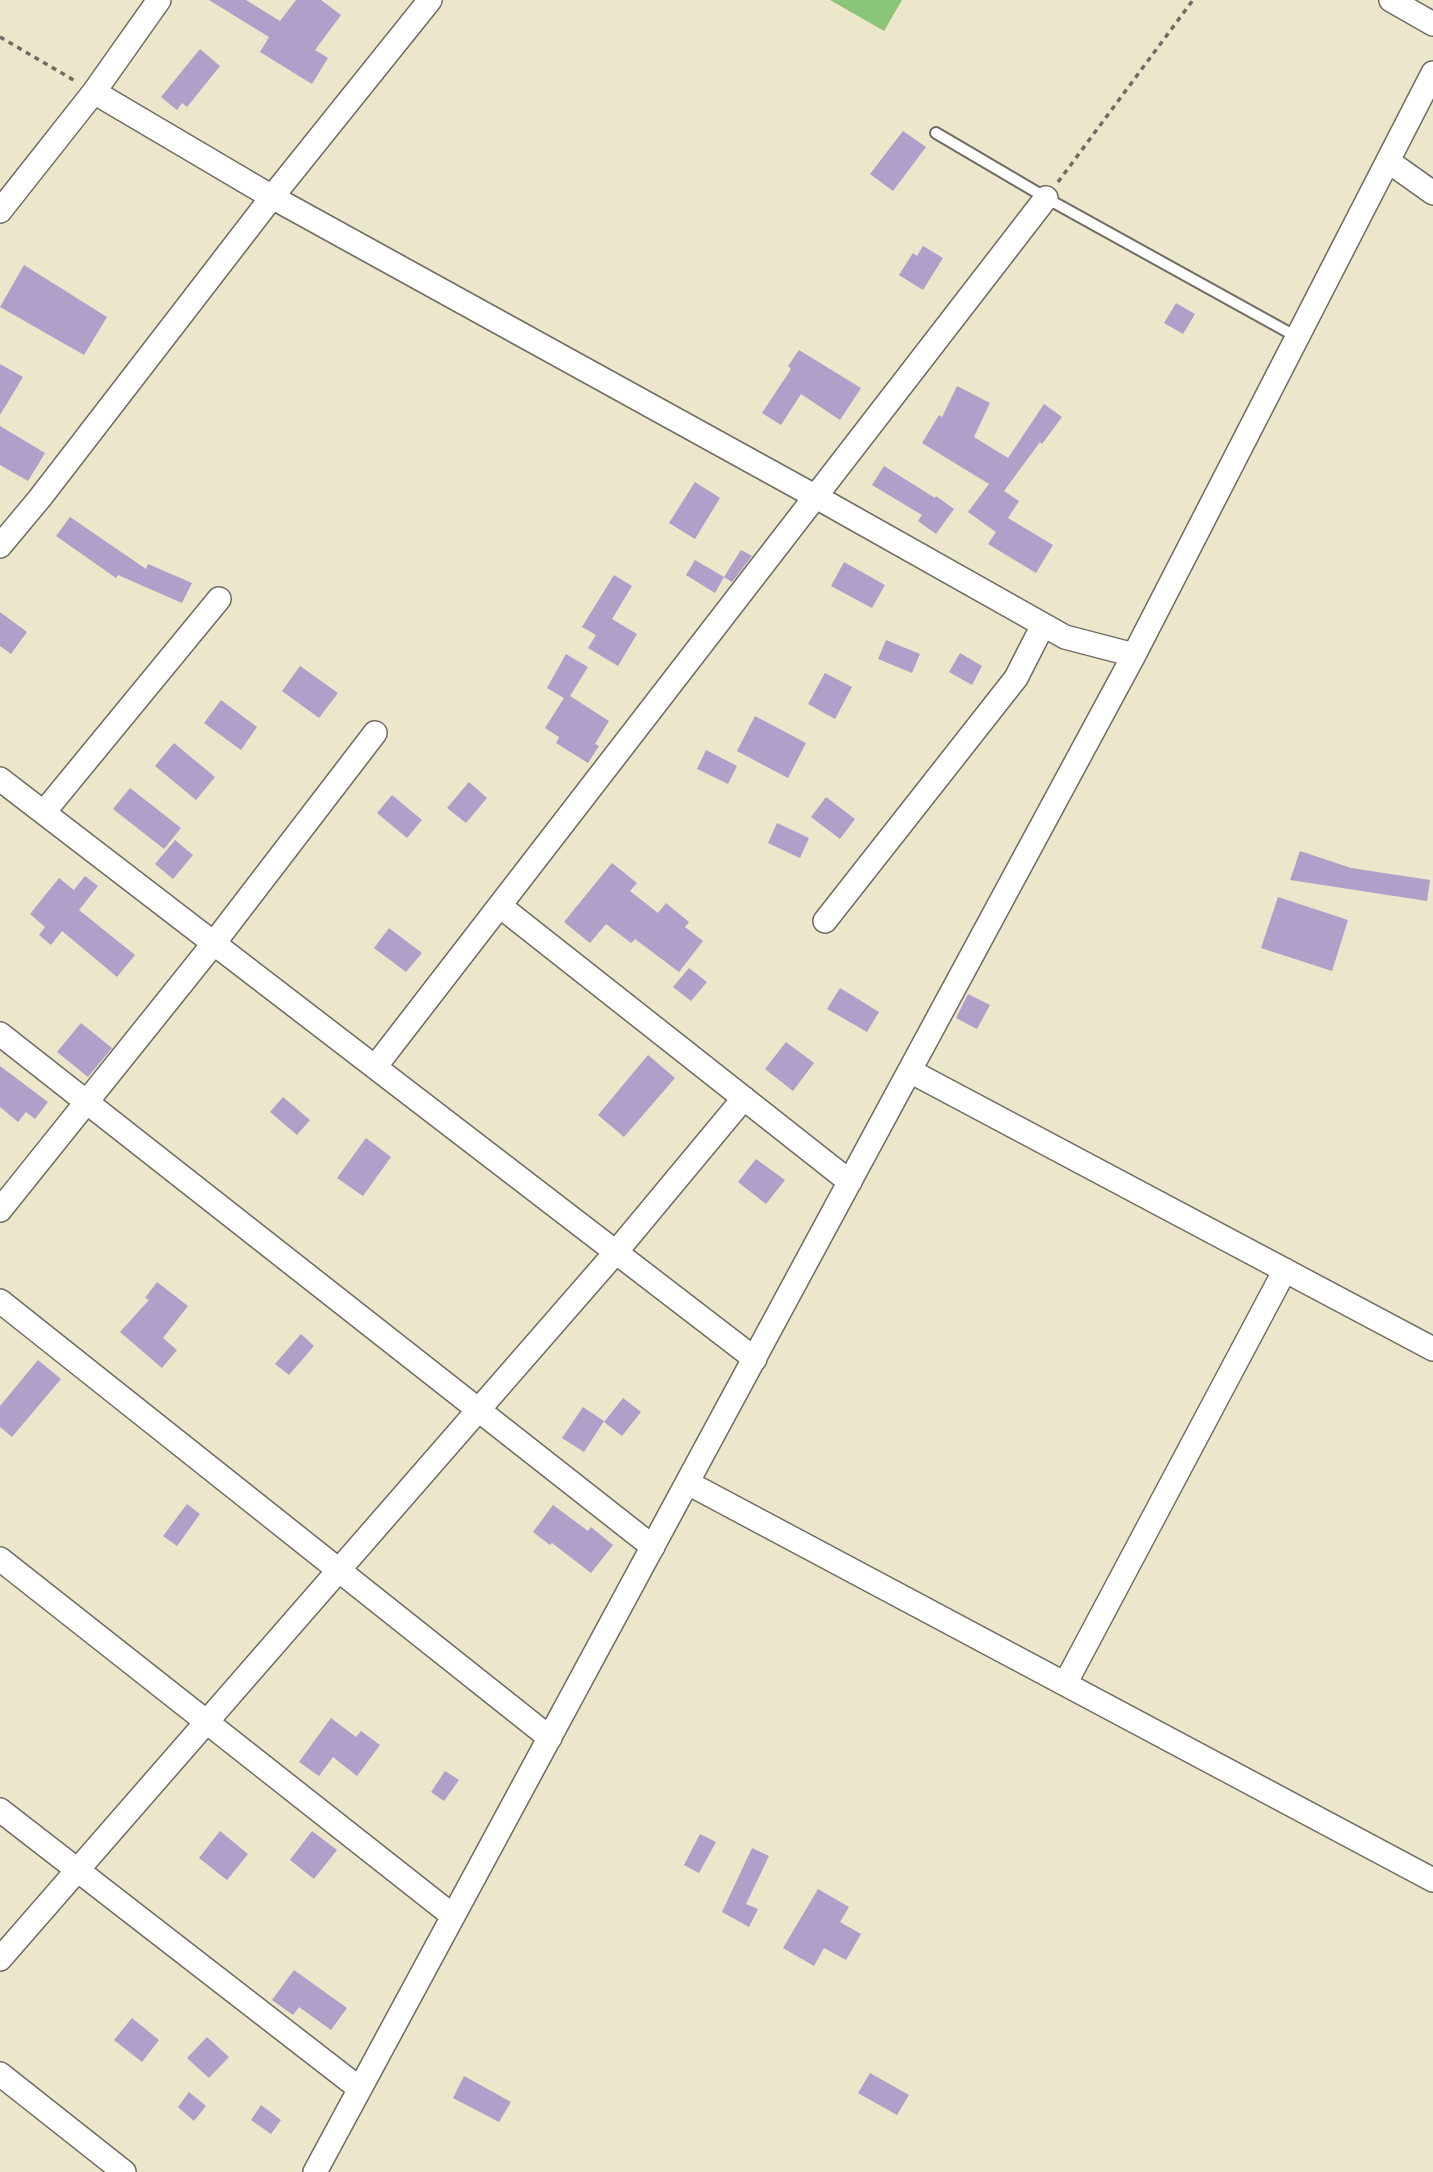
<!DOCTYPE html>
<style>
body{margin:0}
canvas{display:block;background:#ece6cb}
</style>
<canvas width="1433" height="2172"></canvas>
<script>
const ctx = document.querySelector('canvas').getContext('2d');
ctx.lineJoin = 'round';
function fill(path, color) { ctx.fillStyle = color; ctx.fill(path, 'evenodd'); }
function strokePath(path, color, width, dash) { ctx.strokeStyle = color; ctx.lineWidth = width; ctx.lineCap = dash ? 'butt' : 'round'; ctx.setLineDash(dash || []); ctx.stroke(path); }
fill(new Path2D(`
 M 830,0 L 902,0 L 884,31 Z`), '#8ac479');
fill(new Path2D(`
 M 209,0 L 246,0 L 280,21 L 296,0 L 321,0 L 341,15 L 315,50 L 328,58 L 312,84 L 260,52 L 269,37 Z
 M 200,49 L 220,66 L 187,107 L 182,103 L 177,110 L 161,97 Z
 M 903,131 L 926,147 L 893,191 L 870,174 Z
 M 923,246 L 943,258 L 923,290 L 899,275 L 913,253 L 917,256 Z
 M 24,265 L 107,317 L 84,355 L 0,307 Z
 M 1176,303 L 1195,314 L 1183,334 L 1164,323 Z
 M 799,350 L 861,388 L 840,420 L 801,394 L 781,425 L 762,413 L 791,369 L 788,366 Z
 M 0,364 L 23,377 L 0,415 Z
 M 957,386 L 990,403 L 974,437 L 1008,458 L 1044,404 L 1062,417 L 1042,444 L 1040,442 L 1004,491 L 1019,501 L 1008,518 L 1053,545 L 1036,573 L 988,544 L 996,532 L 968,512 L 989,484 L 922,443 L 939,415 L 942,417 Z
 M 0,426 L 45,453 L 28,481 L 0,465 Z
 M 884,466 L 935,498 L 936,496 L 954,509 L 936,534 L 918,521 L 922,515 L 872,485 Z
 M 695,482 L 720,498 L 695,539 L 669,523 Z
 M 70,517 L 146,569 L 148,564 L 192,583 L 182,603 L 118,575 L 116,578 L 56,536 Z
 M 741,550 L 752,556 L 732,582 L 724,577 Z
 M 695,560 L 724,577 L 715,593 L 686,575 Z
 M 844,562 L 885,585 L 872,608 L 831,586 Z
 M 614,575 L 632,586 L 612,619 L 637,634 L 618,666 L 588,648 L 596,635 L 582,627 Z
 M 0,612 L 27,632 L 11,654 L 0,646 Z
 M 886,640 L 920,654 L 912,673 L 878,659 Z
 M 960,653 L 982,666 L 972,685 L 949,672 Z
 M 566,654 L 588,667 L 570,696 L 609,721 L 595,744 L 599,746 L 588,763 L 556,743 L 559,737 L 545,728 L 564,698 L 547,688 Z
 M 300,666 L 338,693 L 319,718 L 282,691 Z
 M 825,673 L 852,687 L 835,719 L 808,704 Z
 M 221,700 L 257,727 L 241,750 L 204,723 Z
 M 755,716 L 806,743 L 788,778 L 737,751 Z
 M 174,743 L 215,777 L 196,800 L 155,766 Z
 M 706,750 L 737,766 L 728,784 L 697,769 Z
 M 469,782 L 487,798 L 466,823 L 447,808 Z
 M 130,788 L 181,828 L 164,849 L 113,809 Z
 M 392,795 L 422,820 L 407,838 L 377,813 Z
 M 826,797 L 855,819 L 840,839 L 811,817 Z
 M 777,823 L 809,838 L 800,858 L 768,843 Z
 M 175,840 L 193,855 L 173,879 L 155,864 Z
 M 1300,851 L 1351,868 L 1430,880 L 1427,901 L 1290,880 Z
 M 612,863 L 637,883 L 630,891 L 658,913 L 666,903 L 689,922 L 685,927 L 703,941 L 679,972 L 635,939 L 631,943 L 606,924 L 590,943 L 564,922 Z
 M 85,876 L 98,886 L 79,910 L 135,955 L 117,977 L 62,931 L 51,945 L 39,935 L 45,927 L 30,914 L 59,878 L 74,890 Z
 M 1278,897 L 1348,920 L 1332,971 L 1261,948 Z
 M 389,928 L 422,953 L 406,972 L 374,948 Z
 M 689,968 L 707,982 L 691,1001 L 673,987 Z
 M 840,988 L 879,1012 L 867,1032 L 827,1009 Z
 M 968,994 L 990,1005 L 977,1029 L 956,1018 Z
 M 81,1023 L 112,1048 L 88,1077 L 57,1052 Z
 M 786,1042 L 814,1063 L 793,1091 L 765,1069 Z
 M 648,1055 L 675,1078 L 624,1137 L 598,1115 Z
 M 0,1066 L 48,1102 L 35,1119 L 26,1112 L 18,1122 L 0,1107 Z
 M 283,1097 L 310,1120 L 297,1135 L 270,1112 Z
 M 366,1138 L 391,1157 L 363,1196 L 337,1178 Z
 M 756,1159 L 785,1180 L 766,1204 L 738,1182 Z
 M 157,1282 L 188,1306 L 163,1338 L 177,1350 L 162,1368 L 120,1332 L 149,1300 L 145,1298 Z
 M 301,1334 L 314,1346 L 289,1375 L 275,1364 Z
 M 38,1360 L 61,1379 L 12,1437 L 0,1427 L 0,1406 Z
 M 623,1398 L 641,1412 L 622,1436 L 604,1422 Z
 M 583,1407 L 604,1421 L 584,1452 L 562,1438 Z
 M 187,1504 L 200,1514 L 177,1546 L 163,1536 Z
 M 553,1505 L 588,1531 L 591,1527 L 613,1545 L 591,1573 L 552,1543 L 550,1545 L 533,1532 Z
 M 331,1718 L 356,1737 L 361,1731 L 380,1745 L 357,1776 L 333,1757 L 319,1776 L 299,1762 Z
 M 445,1771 L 459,1780 L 444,1801 L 431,1792 Z
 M 220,1831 L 248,1854 L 227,1880 L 199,1858 Z
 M 312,1831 L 337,1850 L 314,1879 L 290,1860 Z
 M 700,1834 L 716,1842 L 699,1873 L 684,1865 Z
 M 752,1848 L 769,1856 L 746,1904 L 758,1909 L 749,1927 L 722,1912 Z
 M 818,1889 L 849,1907 L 840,1922 L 861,1934 L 846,1960 L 824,1948 L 814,1966 L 783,1948 Z
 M 294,1970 L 347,2008 L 331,2030 L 299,2007 L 293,2015 L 272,2000 Z
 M 132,2018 L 159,2040 L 142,2062 L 114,2040 Z
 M 207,2037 L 229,2057 L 209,2078 L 187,2058 Z
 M 870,2073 L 909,2095 L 897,2115 L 858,2093 Z
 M 464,2076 L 511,2102 L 499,2122 L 453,2098 Z
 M 189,2092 L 206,2106 L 194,2121 L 178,2107 Z
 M 261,2105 L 281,2120 L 271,2134 L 251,2120 Z`), '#af9fc9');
const lane = new Path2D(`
 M 936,133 L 1055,203 L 1297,337`);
const street = new Path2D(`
 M 1391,0 L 1433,24
 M 94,92 L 272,197 L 827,503 L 1065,637 L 1134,655
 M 1388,161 L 1433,193
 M 0,211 L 94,92 L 159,0
 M 0,546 L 40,498 L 272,197 L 430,0
 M 0,779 L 755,1359
 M 44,812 L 219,599
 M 500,906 L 850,1182
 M 825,921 L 1016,678 L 1043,625
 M 0,1034 L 653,1547
 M 375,1067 L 1046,198
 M 910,1071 L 1433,1349
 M 0,1210 L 214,943 L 375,733
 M 0,1301 L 550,1738
 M 688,1483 L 1433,1880
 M 0,1559 L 453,1916
 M 1065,1684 L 1285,1270
 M 0,1810 L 360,2089
 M 0,1959 L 616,1252 L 744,1098
 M 0,2074 L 124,2172
 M 315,2172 L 1134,655 L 1433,73`);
strokePath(lane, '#6f6c63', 14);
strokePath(street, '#6f6c63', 26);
strokePath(new Path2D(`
 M 0,37 L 77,82
 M 1058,182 L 1193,0`), '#6f6c63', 3.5, [5, 5]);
strokePath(lane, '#fff', 10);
strokePath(street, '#fff', 23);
</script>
